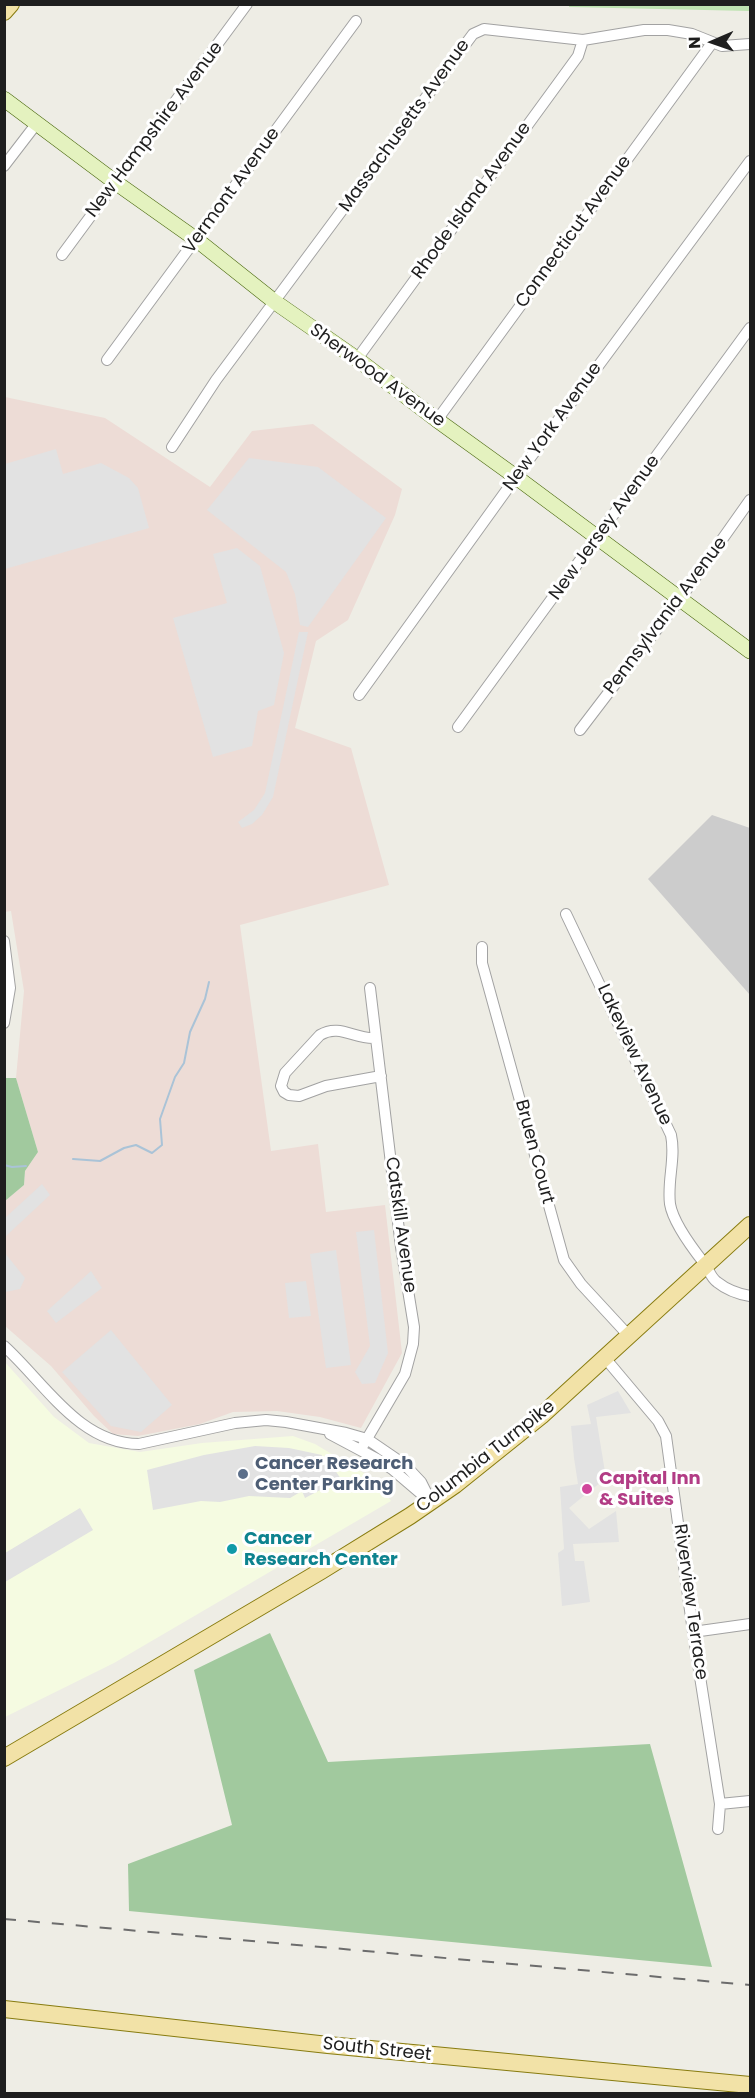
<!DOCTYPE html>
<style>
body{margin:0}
#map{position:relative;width:755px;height:2098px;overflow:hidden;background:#eeede5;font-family:Poppins,sans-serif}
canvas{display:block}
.frame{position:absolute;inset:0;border:6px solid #1e1e1e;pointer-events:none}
.north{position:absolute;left:683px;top:12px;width:60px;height:60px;-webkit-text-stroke:4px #fff;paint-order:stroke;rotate:268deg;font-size:16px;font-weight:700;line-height:24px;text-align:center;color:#1e1e1e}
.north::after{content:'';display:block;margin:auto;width:21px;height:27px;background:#1e1e1e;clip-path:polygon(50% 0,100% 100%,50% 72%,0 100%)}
</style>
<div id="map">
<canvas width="755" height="2098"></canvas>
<div class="frame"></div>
<div class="north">N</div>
</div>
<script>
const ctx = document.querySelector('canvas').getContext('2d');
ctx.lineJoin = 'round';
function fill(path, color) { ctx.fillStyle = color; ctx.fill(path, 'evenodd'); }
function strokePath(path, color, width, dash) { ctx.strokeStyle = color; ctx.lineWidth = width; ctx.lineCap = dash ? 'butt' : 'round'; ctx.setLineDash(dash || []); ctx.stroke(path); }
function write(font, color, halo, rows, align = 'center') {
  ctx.font = font + ' Poppins,sans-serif'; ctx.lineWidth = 6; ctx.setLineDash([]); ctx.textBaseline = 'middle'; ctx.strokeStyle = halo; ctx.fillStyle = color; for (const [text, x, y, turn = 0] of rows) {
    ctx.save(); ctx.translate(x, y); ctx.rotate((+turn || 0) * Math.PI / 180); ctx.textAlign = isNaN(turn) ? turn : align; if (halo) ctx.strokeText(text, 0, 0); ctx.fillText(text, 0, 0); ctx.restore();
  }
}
fill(new Path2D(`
 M 5,397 L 105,418 L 210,487 L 252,431 L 313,424 L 402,489 L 395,515 L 348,620 L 316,641 L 295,728 L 351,748 L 389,885 L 240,925 L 271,1151 L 318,1144 L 326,1212 L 385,1205 L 402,1353 L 361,1428 L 320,1417 L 277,1411 L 233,1412 L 200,1424 L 138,1436 L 113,1434 L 94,1416 L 51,1366 L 5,1326 L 5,1201 L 24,1185 L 25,1171 L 38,1152 L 16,1078 L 24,991 L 11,911 L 4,912 Z`), '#eddcd6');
fill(new Path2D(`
 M 4,1361 L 54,1417 L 89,1443 L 140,1452 L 202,1443 L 293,1436 L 315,1444 L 377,1481 L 391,1501 L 114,1663 L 5,1717 Z`), '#f5fbe1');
fill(new Path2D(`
 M 712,815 L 750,828 L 750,995 L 648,879 Z`), '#ccc');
fill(new Path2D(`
 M 750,4 L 750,11 L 569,7 L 569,5 Z`), '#bee3b1');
fill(new Path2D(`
 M 5,1078 L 16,1078 L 38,1152 L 25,1171 L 24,1185 L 5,1201 Z
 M 270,1633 L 328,1762 L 650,1744 L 712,1967 L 129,1911 L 128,1864 L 232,1825 L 194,1670 Z`), '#a1c99e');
fill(new Path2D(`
 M 56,449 L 63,474 L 101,463 L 129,478 L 138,488 L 149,528 L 5,569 L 5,464 Z
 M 249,458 L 318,467 L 386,518 L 308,627 L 300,625 L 295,594 L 286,572 L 207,510 Z
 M 237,548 L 260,566 L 284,653 L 274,705 L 258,711 L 252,746 L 213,757 L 173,618 L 227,603 L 213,554 Z
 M 299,632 L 308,632 L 273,797 L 262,815 L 252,824 L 242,828 L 238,822 L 254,810 L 265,793 Z
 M 42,1184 L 50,1195 L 5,1237 L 5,1218 Z
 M 374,1230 L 388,1353 L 375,1383 L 362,1384 L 355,1372 L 370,1346 L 356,1232 Z
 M 336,1250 L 351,1365 L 326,1368 L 310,1254 Z
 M 5,1253 L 25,1278 L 20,1289 L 5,1292 Z
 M 91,1271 L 102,1288 L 56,1323 L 47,1311 Z
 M 306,1281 L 311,1316 L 289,1318 L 285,1283 Z
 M 111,1330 L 172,1405 L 141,1432 L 111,1426 L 62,1372 Z
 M 618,1391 L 631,1413 L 596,1417 L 606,1478 L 569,1508 L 589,1529 L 616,1511 L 619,1542 L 573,1544 L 575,1561 L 584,1561 L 590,1602 L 562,1606 L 558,1553 L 564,1549 L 560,1487 L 578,1484 L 574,1458 L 571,1426 L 591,1424 L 587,1405 Z
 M 255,1446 L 289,1448 L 322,1455 L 320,1463 L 325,1465 L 330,1463 L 341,1479 L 305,1498 L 302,1491 L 290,1498 L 249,1496 L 220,1502 L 201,1501 L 153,1510 L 147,1470 L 204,1455 Z
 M 80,1508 L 93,1530 L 5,1582 L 5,1553 Z`), '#e2e2e2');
strokePath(new Path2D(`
 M 73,1159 L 100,1161 L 124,1148 L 136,1145 L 152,1153 L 162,1145 L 160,1119 L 175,1077 L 184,1063 L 190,1032 L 205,999 L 209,982
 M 4,1165 L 12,1167 L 26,1166`), '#aac3d7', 2);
const street = new Path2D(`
 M 4,166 L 37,123
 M 62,255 L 247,4
 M 357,359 L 578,56 L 583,40
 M 107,360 L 356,21
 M 437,420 L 712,43
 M 172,447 L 216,380 L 473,34 L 484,29 L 583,40 L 644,30 L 668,30 L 692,34 L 722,46 L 750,44
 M 359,695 L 516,477 L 750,161
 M 458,727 L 750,328
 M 580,730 L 680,599 L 750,500
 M 566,914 L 671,1135 C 676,1158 667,1180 670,1204 C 673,1222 693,1249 704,1263 C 709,1269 710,1277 717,1282 C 727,1290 738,1294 750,1296
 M 4,941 L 10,988 L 4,1023
 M 482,947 L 482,963 L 564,1260 L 581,1284 L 629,1336
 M 376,1038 C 355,1040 340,1023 320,1035 L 285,1073 L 281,1086 L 284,1092 L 289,1095 L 299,1096 L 326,1086 L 381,1076
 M 4,1346 C 44,1382 79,1444 139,1444 L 235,1423 L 266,1420 L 286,1422 L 346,1433 L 367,1439 L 405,1465 L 421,1482 L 431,1502
 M 605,1358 L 658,1421 L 666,1436 L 693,1632 L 720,1804 L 718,1829
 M 330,1434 L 377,1459 L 392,1469 L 426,1498
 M 361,1449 L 405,1374 L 413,1344 L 414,1327 L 401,1247 L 370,988
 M 693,1632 L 750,1624
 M 720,1804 L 750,1801`);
const secondary = new Path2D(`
 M 4,99 L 115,182 L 197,240 L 275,302 L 357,359 L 437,420 L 516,477 L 750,651`);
const primary = new Path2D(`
 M 4,12 L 11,4
 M 4,1758 L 321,1571 L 410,1516 L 455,1485 L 541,1416 L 750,1225
 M 4,2009 L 328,2045 L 750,2085`);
strokePath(street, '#a2a2a2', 12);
strokePath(secondary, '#4c6a11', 16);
strokePath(primary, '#887c10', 18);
strokePath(street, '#fff', 10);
strokePath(secondary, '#e4f2bf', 15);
strokePath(primary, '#f2e2a7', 16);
strokePath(new Path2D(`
 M 4,1919 L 750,1985`), '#6c6c6c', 2, [12, 12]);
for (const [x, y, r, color] of [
 [243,1474,6,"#5c6f8a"],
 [587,1489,6,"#d1479c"],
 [232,1549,6,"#0f9aa8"]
]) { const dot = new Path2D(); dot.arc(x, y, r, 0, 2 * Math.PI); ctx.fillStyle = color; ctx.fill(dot); strokePath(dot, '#fff', 2); }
write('18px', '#1e1e1e', '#fff', [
 ["Massachusetts Avenue",405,126,-54],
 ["New Hampshire Avenue",155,130,-53],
 ["Vermont Avenue",232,191,-54],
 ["Rhode Island Avenue",472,201,-54],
 ["Connecticut Avenue",574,232,-54],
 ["Sherwood Avenue",377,376,36],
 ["New York Avenue",553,427,-54],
 ["New Jersey Avenue",605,528,-54],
 ["Pennsylvania Avenue",666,616,-53],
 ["Lakeview Avenue",634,1055,65],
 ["Bruen Court",534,1152,75],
 ["Catskill Avenue",400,1225,82],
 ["Columbia Turnpike",486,1457,-38],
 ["Riverview Terrace",690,1602,82],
 ["South Street",377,2050,6]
]);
write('bold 18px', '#4e5e75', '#fff', [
 ["Cancer Research",255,1464],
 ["Center Parking",255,1485]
], 'left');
write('bold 18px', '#b23c85', '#fff', [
 ["Capital Inn",599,1479],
 ["& Suites",599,1500]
], 'left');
write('bold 18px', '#0d838f', '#fff', [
 ["Cancer",244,1539],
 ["Research Center",244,1560]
], 'left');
</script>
